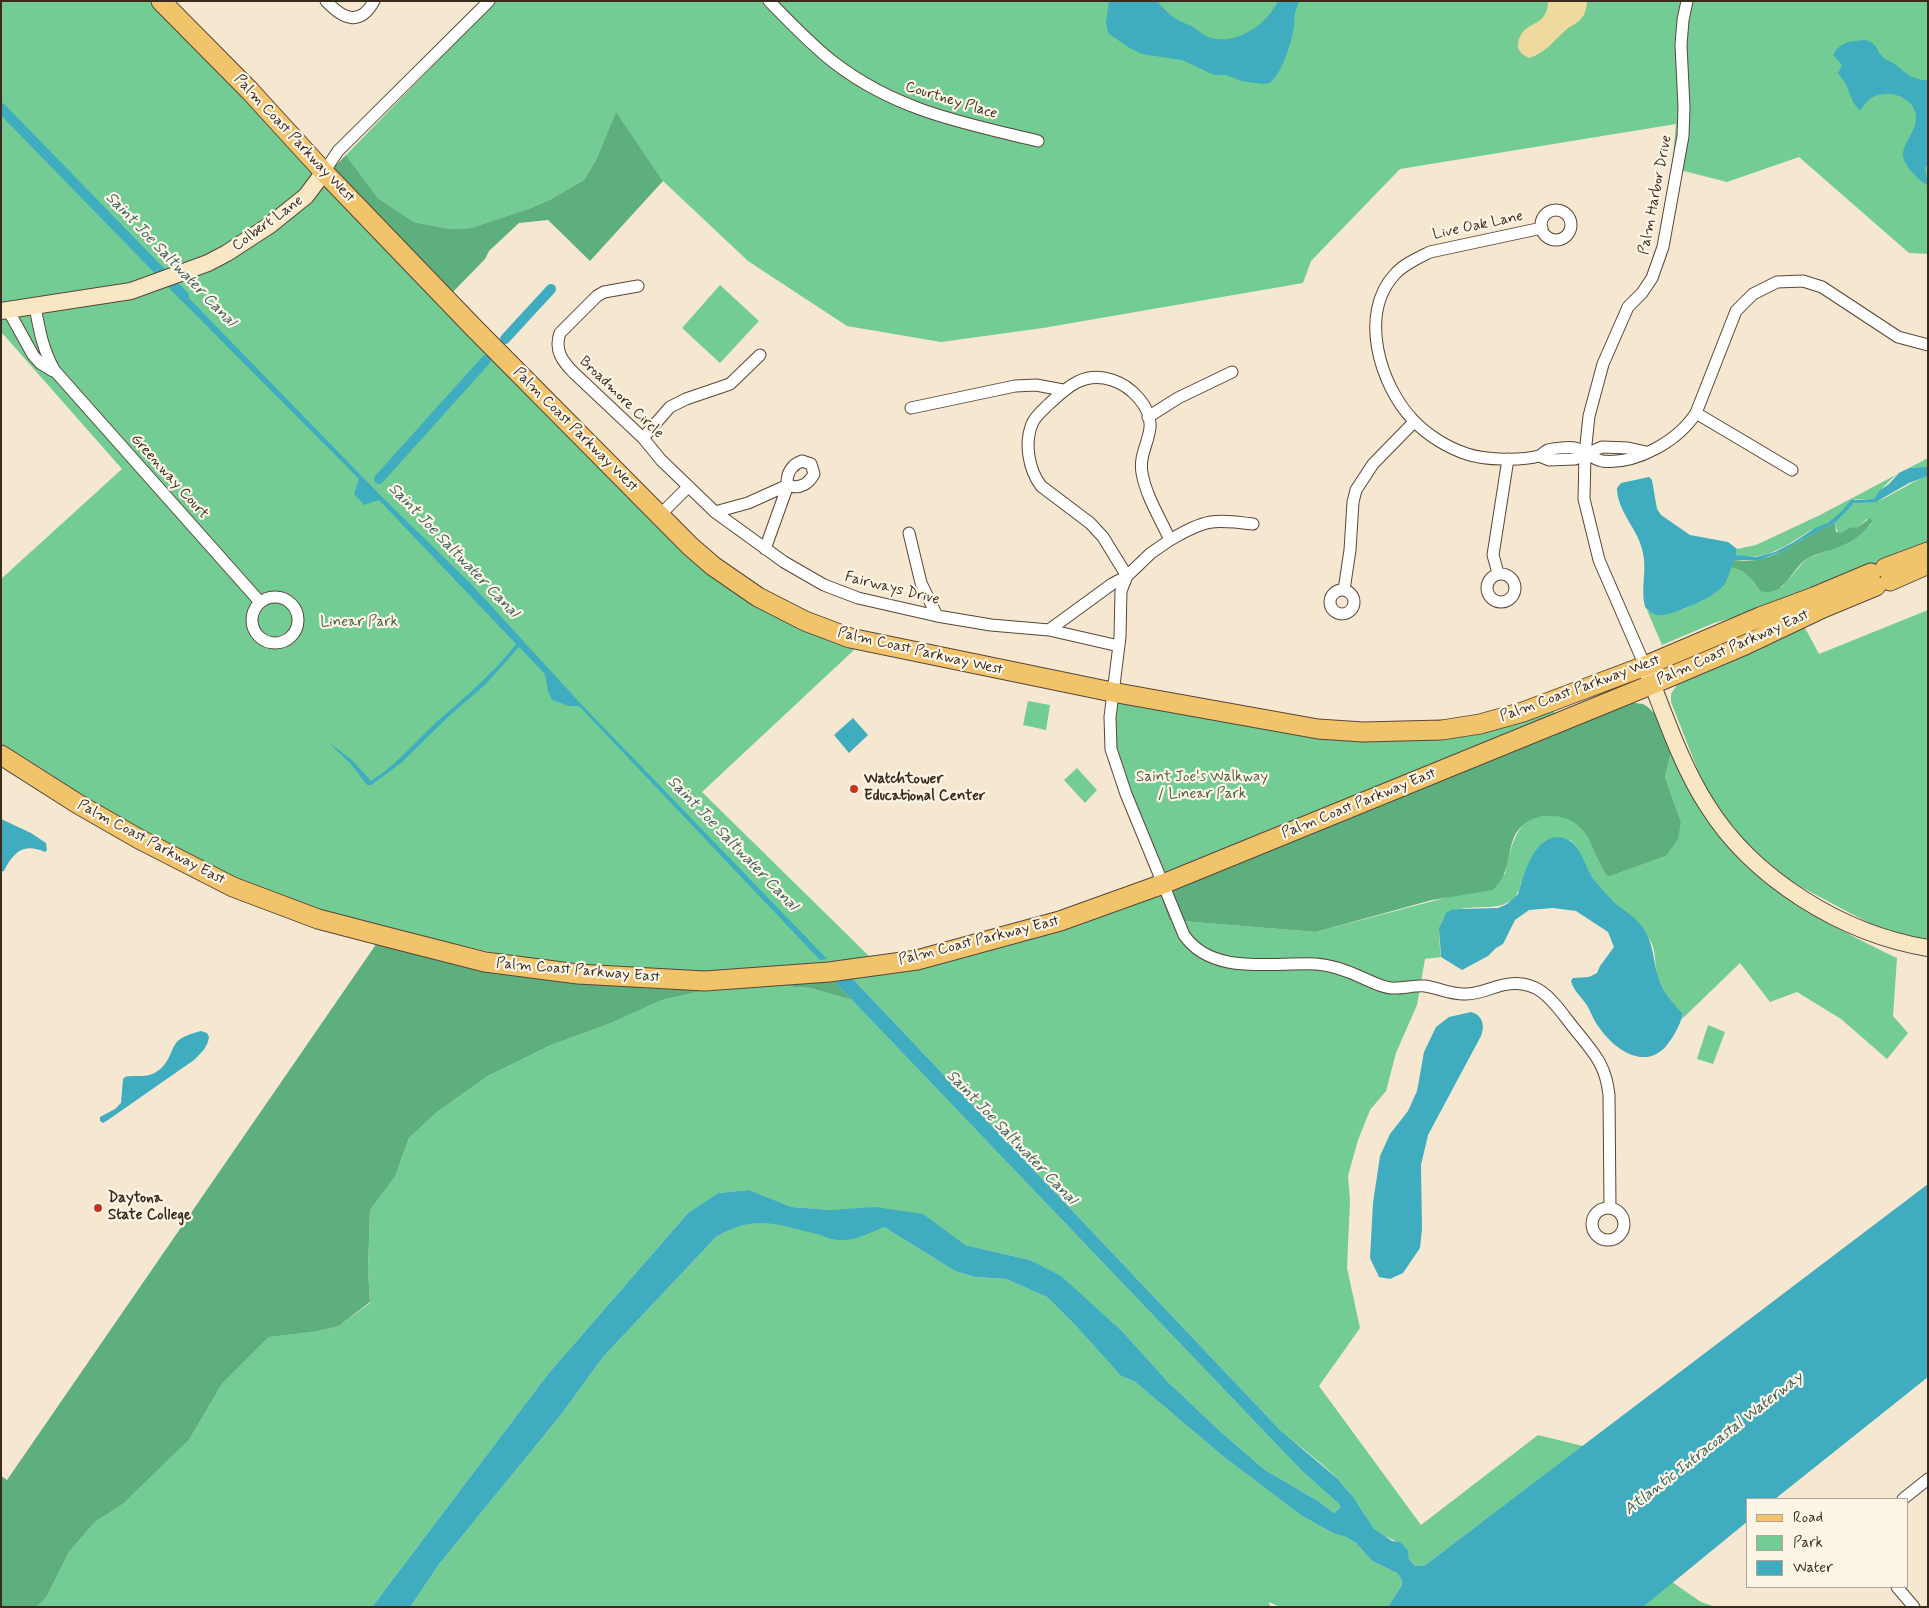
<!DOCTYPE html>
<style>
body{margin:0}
#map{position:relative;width:1929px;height:1608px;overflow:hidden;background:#f6e8d0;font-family:Mynerve,sans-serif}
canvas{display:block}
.frame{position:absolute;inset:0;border:2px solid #3b2a1e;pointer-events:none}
.legend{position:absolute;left:1746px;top:1498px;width:162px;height:90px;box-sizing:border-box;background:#fcf5e5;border:1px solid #afa495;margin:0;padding:6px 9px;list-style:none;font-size:15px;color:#3b2a1e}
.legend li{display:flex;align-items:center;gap:10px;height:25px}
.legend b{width:25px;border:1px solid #afa495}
</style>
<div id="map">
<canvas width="1929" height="1608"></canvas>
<div class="frame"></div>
<ul class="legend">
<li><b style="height:6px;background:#f1c36a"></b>Road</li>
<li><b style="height:14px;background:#72cc94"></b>Park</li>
<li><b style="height:14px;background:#40acbf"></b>Water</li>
</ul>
</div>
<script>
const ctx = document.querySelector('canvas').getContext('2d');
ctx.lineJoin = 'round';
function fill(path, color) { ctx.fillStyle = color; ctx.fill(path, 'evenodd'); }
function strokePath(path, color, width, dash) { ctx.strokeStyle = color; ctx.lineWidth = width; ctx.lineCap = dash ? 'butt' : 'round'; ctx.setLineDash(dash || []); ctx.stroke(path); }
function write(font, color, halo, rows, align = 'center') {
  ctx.font = font + ' Mynerve,sans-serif'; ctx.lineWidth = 4.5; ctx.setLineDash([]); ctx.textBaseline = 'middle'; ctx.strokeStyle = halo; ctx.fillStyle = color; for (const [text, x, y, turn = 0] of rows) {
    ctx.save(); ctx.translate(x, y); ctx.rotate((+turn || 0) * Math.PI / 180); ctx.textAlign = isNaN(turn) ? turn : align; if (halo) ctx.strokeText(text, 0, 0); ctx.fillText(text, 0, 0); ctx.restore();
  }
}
fill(new Path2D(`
 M 1,1 L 154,1 L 758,606 L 786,622 L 854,650 L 702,792 L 874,961 L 736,973 L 584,966 L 509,956 L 343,919 L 250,885 L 187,855 L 82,799 L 1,747 L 1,579 L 122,469 L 3,334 L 1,335 Z
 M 481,1 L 1928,1 L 1928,254 L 1909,253 L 1799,157 L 1727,182 L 1672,168 L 1676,124 L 1400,169 L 1311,261 L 1303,283 L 1043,328 L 941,342 L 847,326 L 748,261 L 663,181 L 616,113 L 597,158 L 584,180 L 549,200 L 531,208 L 471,228 L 450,229 L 414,222 L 378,198 L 346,155 L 488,9 Z
 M 720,285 L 759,321 L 720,363 L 682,328 Z
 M 1928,458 L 1928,467 C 1922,469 1917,467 1911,468 C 1897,470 1881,489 1874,499 L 1855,499 C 1847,507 1839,517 1829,523 C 1823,526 1817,527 1811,530 C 1787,545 1766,562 1736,555 L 1737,549 L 1756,545 L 1820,515 Z
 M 1928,476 L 1928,544 L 1745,614 L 1714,623 L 1662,645 L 1647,610 C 1667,624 1711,598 1724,582 C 1728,578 1728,572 1730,567 C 1745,570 1752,579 1760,591 L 1782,587 L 1806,559 L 1843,545 L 1865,530 L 1871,524 L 1867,519 L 1858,527 L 1838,534 L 1835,523 C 1841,517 1847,507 1855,503 C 1862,499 1870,504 1878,501 C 1895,494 1910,482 1928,476 Z
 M 1928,610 L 1928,941 L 1881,929 L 1848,912 L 1790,881 L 1750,847 L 1715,806 L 1702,781 L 1671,702 L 1671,694 L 1681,679 L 1804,626 L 1819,654 Z
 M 1116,698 L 1371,739 L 1553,708 L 1555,714 L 1167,877 L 1149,836 L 1114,748 Z
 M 1028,701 L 1050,705 L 1046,730 L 1023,725 Z
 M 1671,752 C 1689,781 1705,813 1725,840 C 1761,890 1842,932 1897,958 L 1893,1016 L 1908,1033 L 1887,1059 L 1841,1019 L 1797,992 L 1770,1002 L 1740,963 L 1682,1019 L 1683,1014 C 1669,1001 1659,987 1656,968 C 1655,960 1655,949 1651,942 C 1641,925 1628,915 1614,902 C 1605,894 1596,883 1589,873 C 1581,863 1581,848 1570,840 C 1557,850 1535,864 1525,876 C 1519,883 1520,893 1513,899 C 1504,906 1498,906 1488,907 C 1444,908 1436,911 1441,957 L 1425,959 L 1417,1005 L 1396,1053 L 1386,1091 L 1370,1110 L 1358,1140 L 1348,1176 L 1350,1200 L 1347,1268 L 1360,1328 L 1319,1386 L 1421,1525 L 1538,1435 L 1583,1446 L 1424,1566 L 1415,1566 L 1409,1559 C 1408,1539 1386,1541 1374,1529 C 1369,1524 1366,1516 1362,1510 C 1355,1499 1347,1489 1339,1480 C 1321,1462 1299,1446 1280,1430 L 852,978 L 890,974 L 954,957 L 1160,895 L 1169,920 L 1316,932 L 1452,896 L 1505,874 C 1512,843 1516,812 1556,816 C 1566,817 1573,820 1580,827 C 1593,842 1596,861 1608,877 L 1666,856 L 1681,822 L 1665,777 Z
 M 1077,768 L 1097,790 L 1085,803 L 1064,780 Z
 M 756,984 L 810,988 L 852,1000 L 1300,1469 L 1339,1504 L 1340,1508 L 1334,1513 L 1318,1501 L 1265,1470 L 1222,1433 L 1169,1383 L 1122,1331 L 1061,1277 L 1030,1260 L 965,1245 L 832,1210 L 792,1207 L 749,1190 L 718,1193 L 688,1213 L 548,1374 L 372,1607 L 37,1607 L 46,1598 L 69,1552 L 95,1522 L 123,1504 L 189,1440 L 222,1384 L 269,1337 L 314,1332 L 339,1326 L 370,1303 L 368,1269 L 370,1210 L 395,1177 L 409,1138 L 437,1112 L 488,1076 L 551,1045 L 609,1024 L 662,1000 L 702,991 Z
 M 1708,1025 L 1725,1032 L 1713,1064 L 1697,1059 Z
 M 751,1223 L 773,1223 L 860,1237 L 884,1227 L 955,1271 L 975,1277 L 1006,1279 L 1047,1297 L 1076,1326 L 1121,1376 L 1134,1381 L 1224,1457 L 1302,1516 L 1333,1533 L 1346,1537 L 1356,1543 L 1372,1561 L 1397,1573 L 1401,1578 L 1402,1585 L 1388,1607 L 1280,1607 L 1269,1602 L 1270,1607 L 410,1607 L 440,1563 L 560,1416 L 603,1357 L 716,1237 L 733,1228 Z
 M 1672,1582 L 1701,1602 L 1716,1607 L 1643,1607 Z`), '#72cc94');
fill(new Path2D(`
 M 616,112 L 663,181 L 590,261 L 548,220 L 519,223 L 489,251 L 485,259 L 450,295 L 331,170 L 346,155 L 378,198 L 414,222 L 450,229 L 471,228 L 531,208 L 549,200 L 584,180 L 597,158 Z
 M 1870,518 L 1872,521 C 1864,536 1843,547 1827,551 C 1820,554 1812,555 1805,560 C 1790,572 1784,597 1760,591 C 1752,579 1745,570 1730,567 L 1734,560 C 1765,564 1785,550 1810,535 C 1818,530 1827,527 1835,523 L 1836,532 L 1841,533 L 1850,528 L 1858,527 Z
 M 1628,702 L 1643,704 L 1648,707 L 1654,713 L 1671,752 L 1665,777 L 1681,822 L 1678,839 L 1666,856 L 1608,877 C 1587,847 1591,814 1544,816 C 1532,817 1519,826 1514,837 C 1509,849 1509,863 1504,874 C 1502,880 1497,885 1493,890 L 1432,900 L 1316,932 L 1169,920 L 1160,895 L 1208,872 Z
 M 379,940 L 483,967 L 830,977 L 852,1000 L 810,988 L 756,984 L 702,991 L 662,1000 L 609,1024 L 551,1045 L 488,1076 L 437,1112 L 409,1138 L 395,1177 L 370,1210 L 368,1269 L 370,1302 L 339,1326 L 314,1332 L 269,1337 L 222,1384 L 189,1440 L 123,1504 L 95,1522 L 69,1552 L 46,1598 L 37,1607 L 1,1607 L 1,1476 L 7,1480 Z`), '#5db07e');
fill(new Path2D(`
 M 1548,1 L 1587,1 C 1587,8 1585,15 1580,20 C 1577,24 1571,25 1567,29 C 1555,39 1546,53 1529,58 L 1522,54 L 1518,48 C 1518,18 1548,31 1548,1 Z`), '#eeda9e');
fill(new Path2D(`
 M 1109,1 L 1157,1 C 1171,17 1173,18 1191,26 C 1198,30 1204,36 1211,38 C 1238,45 1267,24 1278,1 L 1300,1 C 1292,15 1296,19 1293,32 C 1289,49 1283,70 1270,83 L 1263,84 L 1242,81 L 1226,75 L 1214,75 L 1182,60 L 1142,54 L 1128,47 L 1108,33 L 1106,23 Z
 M 1865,40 C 1878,44 1875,48 1882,56 C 1886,61 1892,61 1896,65 C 1907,74 1912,80 1928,80 L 1928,163 L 1925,168 L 1928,186 C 1919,180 1906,168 1903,157 C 1900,143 1929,122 1909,102 C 1902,96 1893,93 1884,94 C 1872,95 1866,101 1860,111 L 1853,102 L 1846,84 L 1838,73 L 1842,65 L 1833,55 C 1840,42 1851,41 1865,40 Z
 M 177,286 L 382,497 L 471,584 L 581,704 L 827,959 L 820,960 L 579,706 L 569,706 L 552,700 L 548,691 L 545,674 L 519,647 L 485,685 L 449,716 L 401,763 L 371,785 L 367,785 L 350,763 L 327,741 L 352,760 L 371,781 C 393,767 410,748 428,730 C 458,702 491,677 516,644 L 379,500 L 364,505 L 354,494 L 359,479 L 170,289 Z
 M 1928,467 L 1928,476 L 1909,483 L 1876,502 L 1854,503 L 1835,523 L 1812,534 L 1783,551 L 1759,560 L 1734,560 C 1731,567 1728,579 1724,585 C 1716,596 1672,617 1658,615 C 1653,614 1648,611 1645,607 C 1640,588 1648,568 1642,549 C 1637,528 1617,511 1617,488 L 1621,483 L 1649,477 L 1652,480 L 1657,509 L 1661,515 L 1690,535 L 1728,542 L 1737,549 L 1736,555 L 1756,557 L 1775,552 L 1794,542 L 1815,528 L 1828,523 L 1842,511 L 1851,500 L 1874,499 L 1879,491 L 1889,484 L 1899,473 L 1909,468 Z
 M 853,718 L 868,735 L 849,753 L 834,735 Z
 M 1,819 L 31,833 L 46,843 L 47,850 L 45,852 C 24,843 14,851 4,871 L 1,872 Z
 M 1555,837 C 1582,837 1581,863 1595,881 C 1601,888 1607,895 1613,901 C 1623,911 1640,919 1646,933 C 1654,948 1653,960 1658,976 C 1662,992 1672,1002 1683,1014 C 1680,1025 1674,1036 1667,1045 C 1647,1070 1617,1052 1601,1030 C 1595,1023 1592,1015 1588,1007 C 1583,998 1574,992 1571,981 L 1573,978 L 1589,977 L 1597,973 L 1600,966 L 1614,947 L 1608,932 L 1576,911 L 1553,908 L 1529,910 L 1515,920 L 1503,944 L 1496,948 L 1488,956 L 1462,970 L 1441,957 L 1439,928 L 1446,913 L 1451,910 L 1460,909 L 1498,908 L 1507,904 L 1518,894 C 1524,874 1532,842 1555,837 Z
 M 830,977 L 852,978 L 1280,1430 L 1338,1479 L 1354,1498 L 1374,1529 L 1392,1541 L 1400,1542 L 1404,1546 L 1408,1551 L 1409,1559 L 1415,1566 L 1424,1566 L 1928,1184 L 1928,1377 L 1775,1499 L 1748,1499 L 1748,1521 L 1643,1607 L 1388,1607 L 1402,1585 L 1401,1578 L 1397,1573 L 1372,1561 L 1356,1543 L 1346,1537 L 1333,1533 L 1302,1516 L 1224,1457 L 1134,1381 L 1121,1376 L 1076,1326 L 1047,1297 L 1006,1279 L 975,1277 L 955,1271 L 884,1227 C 870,1233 855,1241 839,1240 C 832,1240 824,1236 817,1234 C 775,1224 755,1214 716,1237 L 603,1357 L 560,1416 L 440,1563 L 410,1607 L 372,1607 L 548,1374 L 688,1213 L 718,1193 L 749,1190 L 792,1207 L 832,1210 L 875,1207 L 923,1214 L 965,1245 L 1030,1260 L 1061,1276 L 1122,1331 L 1169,1383 L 1222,1433 L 1265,1470 L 1318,1501 L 1334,1513 L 1340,1508 L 1339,1504 L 1300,1469 Z
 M 1471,1012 C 1483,1015 1485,1026 1481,1036 L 1428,1135 L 1421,1165 L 1422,1229 L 1420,1248 L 1403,1273 L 1390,1279 L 1379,1277 L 1370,1258 L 1373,1203 L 1380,1156 L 1390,1134 L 1408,1111 L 1417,1091 L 1424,1052 L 1436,1027 L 1449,1017 Z
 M 201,1031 L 207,1033 L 209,1037 C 208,1047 201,1053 194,1060 L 108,1120 L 103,1123 L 100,1121 L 100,1117 L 115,1109 L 121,1103 L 123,1079 L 125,1077 C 135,1074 146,1079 156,1072 C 169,1064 169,1054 176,1043 C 181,1036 194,1033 201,1031 Z`), '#40acbf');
strokePath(new Path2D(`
 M 1,108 L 184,296
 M 505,339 L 551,289
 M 379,479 L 486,360`), '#40acbf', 10);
const street = new Path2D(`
 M 326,1 C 343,19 360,27 374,1
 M 769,1 C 791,23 812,46 836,64 C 898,111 964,123 1038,141
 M 324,172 L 338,151 L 489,1
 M1541 225a15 15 0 1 1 30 0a15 15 0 1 1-30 0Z
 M 1542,228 L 1430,252 C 1418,258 1404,264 1395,274 C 1358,314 1380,385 1413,420 C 1427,435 1448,448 1467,454 C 1484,460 1521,461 1539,456 C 1542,455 1545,451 1548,450 C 1554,448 1569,447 1575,448 C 1584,450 1592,459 1602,461 C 1636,465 1678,441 1696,413 L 1736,311 L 1753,294 L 1777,282 L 1803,281 L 1822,287 L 1898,337 L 1928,345
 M 638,286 L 604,292 L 597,296 L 560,333 C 554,350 562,361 574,373 L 643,438 L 661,460 L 715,512 L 784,562 L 824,585 L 858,598 L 937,616 L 991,625 L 1049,630 L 1119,646
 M 35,306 C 39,329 43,351 55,371 L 260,602
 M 8,310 L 33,355 L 40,363 L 53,371
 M 911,408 L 1015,386 L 1036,385 L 1063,390
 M 1696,413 L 1792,470
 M 1148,417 L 1178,398 L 1232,372
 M 643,438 L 670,407 L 686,399 L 730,384 L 760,355
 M 1539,456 L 1549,460 L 1575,459 L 1602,447 L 1628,448 L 1646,452
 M 802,461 L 811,464 L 814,474 C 809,483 801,489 790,486 L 787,482 C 787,472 793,464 802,461 Z
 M 715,512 L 748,503 L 788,485 L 765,549
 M 659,516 L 688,487
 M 909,533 L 921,583 L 937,616
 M 1170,540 C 1205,519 1213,519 1253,524
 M 1498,573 L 1493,555 L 1508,459
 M1487 588a14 14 0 1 1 28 0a14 14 0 1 1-28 0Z
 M 1344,590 L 1350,550 L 1353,502 L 1356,490 L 1373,464 L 1414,422
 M1330 602a12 12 0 1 1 24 0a12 12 0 1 1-24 0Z
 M252 620a23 23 0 1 1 46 0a23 23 0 1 1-46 0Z
 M 1049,630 L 1112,584 L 1127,576 L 1151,553 L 1170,540 C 1160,518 1146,496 1142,473 C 1139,456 1148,444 1150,428 C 1152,407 1131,386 1112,380 C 1085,371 1068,386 1049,404 C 1043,410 1035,416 1032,424 C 1024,444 1029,470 1041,486 L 1090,523 L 1103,537 L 1127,576 L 1121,591 L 1120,637 L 1110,717 L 1111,749 L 1126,794 L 1184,935 C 1212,976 1273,962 1316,964 C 1332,965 1348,971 1363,978 C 1372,982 1381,987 1391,988 C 1402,989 1414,985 1425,986 C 1439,988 1451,995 1466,994 C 1479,994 1490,988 1503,985 C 1542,976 1556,1007 1577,1032 C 1595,1054 1606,1066 1609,1095 L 1610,1207
 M 1645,666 L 1599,560 L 1584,499 L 1585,454 L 1589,416 L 1603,364 L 1628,307 L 1642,293 L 1652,278 L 1663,247 L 1683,136 L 1684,107 L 1681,45 L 1683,20 L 1687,1
 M1592 1224a16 16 0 1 1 32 0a16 16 0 1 1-32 0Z
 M 1903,1499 L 1928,1479
 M 1897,1587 L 1914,1607`);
const secondary = new Path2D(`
 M 1,311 L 131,291 L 208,263 L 227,253 L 270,225 L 306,196 L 324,172
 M 1645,666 C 1664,712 1680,763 1707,805 C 1753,879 1843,934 1928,948`);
const primary = new Path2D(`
 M 161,1 L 250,91 L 324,172 L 475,329 L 690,546 L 713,566 L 758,597 L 805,621 L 850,638 L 1112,692 L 1318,729 L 1363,732 L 1442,730 L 1480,724 L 1523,712 L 1645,666 L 1760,617 L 1814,597 L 1871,573
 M 1885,568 L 1928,552
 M 1890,581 L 1924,566
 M 1,755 L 78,804 L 139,839 L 233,887 L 318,919 L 387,937 L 485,962 L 578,974 L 705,981 L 829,972 L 917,960 L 1060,921 L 1163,884 L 1653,684 L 1745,645 L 1823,608 L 1876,586`);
strokePath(street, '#574639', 13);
strokePath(secondary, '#574639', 18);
strokePath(primary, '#574639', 21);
strokePath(street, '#fff', 11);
strokePath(secondary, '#f9e7c3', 16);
strokePath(primary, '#f1c36a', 19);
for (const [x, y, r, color] of [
 [854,789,5,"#c8321e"],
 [98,1208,5,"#c8321e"]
]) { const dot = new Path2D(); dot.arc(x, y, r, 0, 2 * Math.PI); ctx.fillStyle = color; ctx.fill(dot); strokePath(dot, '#fcf5e5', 2); }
write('15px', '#3b2a1e', '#fcf5e5', [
 ["Courtney Place",951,101,17],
 ["Palm Coast Parkway West",294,139,47],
 ["Palm Harbor Drive",1656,195,-79],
 ["Colbert Lane",268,224,-36],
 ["Live Oak Lane",1478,226,-12],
 ["Broadmore Circle",621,398,44],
 ["Palm Coast Parkway West",575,430,45],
 ["Greenway Court",169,477,48],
 ["Fairways Drive",892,589,14],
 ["Palm Coast Parkway East",1733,648,-24],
 ["Palm Coast Parkway West",920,652,13],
 ["Palm Coast Parkway West",1580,689,-20],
 ["Palm Coast Parkway East",1359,804,-22],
 ["Palm Coast Parkway East",151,843,28],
 ["Palm Coast Parkway East",979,941,-14],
 ["Palm Coast Parkway East",578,971,5]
]);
write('15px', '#4c5b41', '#fcf5e5', [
 ["Linear Park",359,623],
 ["Saint Joe's Walkway",1202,778],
 ["/ Linear Park",1202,795]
]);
write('bold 15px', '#3b2a1e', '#fcf5e5', [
 ["Watchtower",864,780],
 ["Educational Center",864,797],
 ["Daytona",108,1199],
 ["State College",108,1216]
], 'left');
write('italic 16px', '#3d5e5e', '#fcf5e5', [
 ["Saint Joe Saltwater Canal",170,260,46],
 ["Saint Joe Saltwater Canal",453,551,46],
 ["Saint Joe Saltwater Canal",732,844,46],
 ["Saint Joe Saltwater Canal",1011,1138,46],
 ["Atlantic Intracoastal Waterway",1714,1444,-38]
]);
</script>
